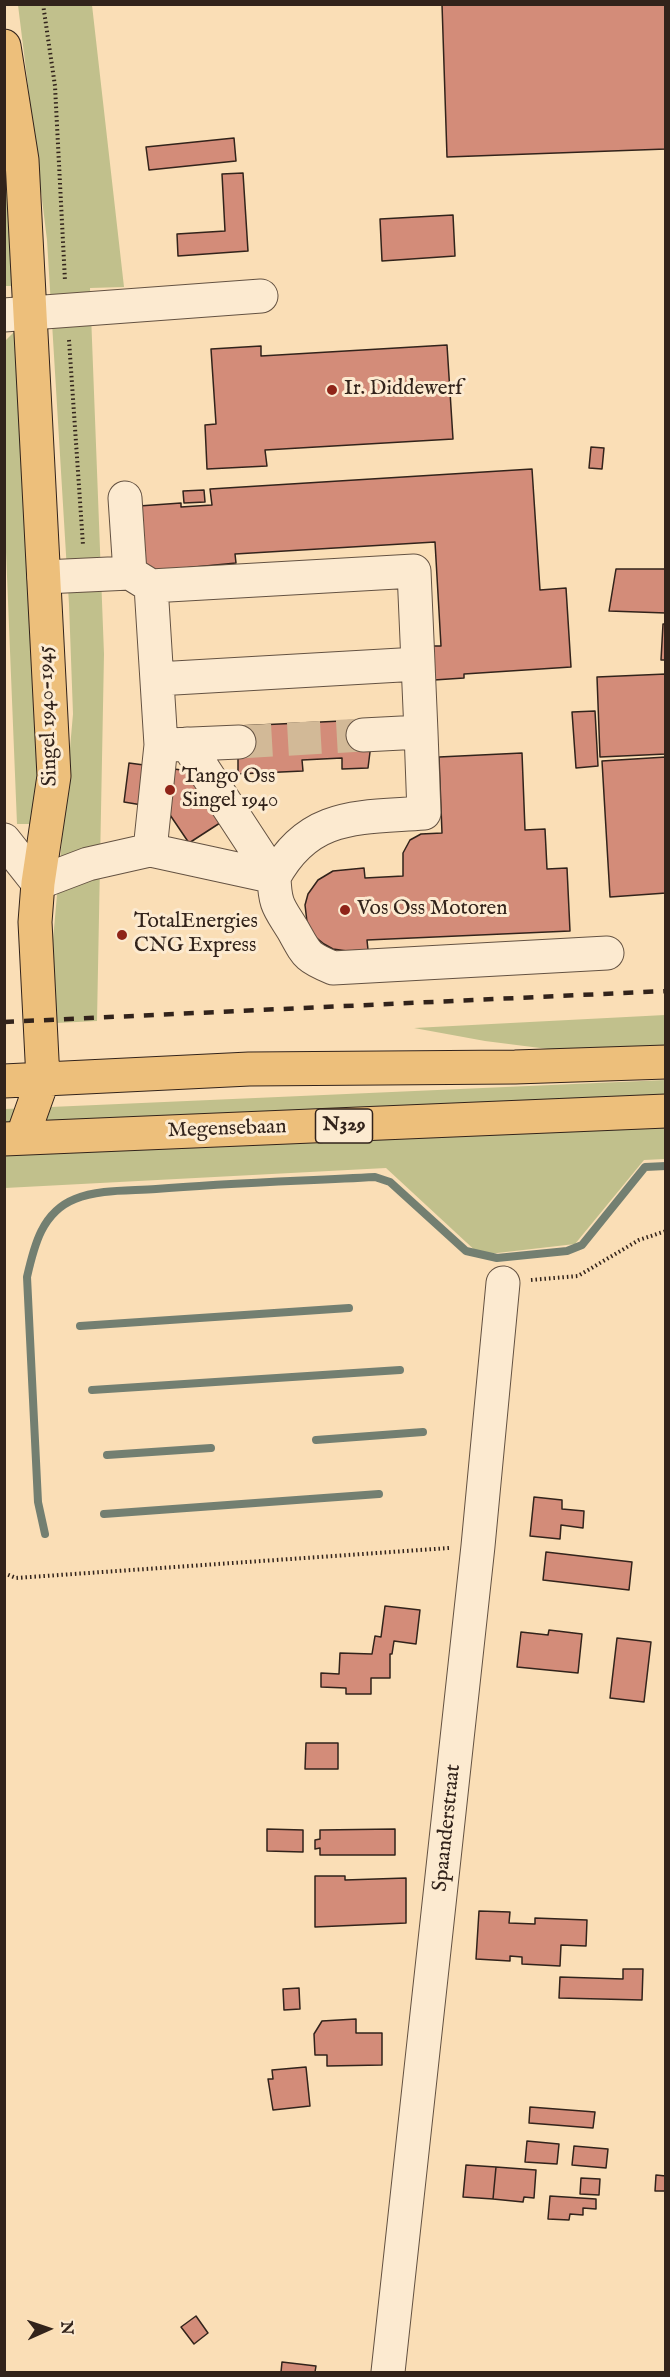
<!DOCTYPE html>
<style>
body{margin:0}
#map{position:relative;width:670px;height:2377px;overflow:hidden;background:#fadeb6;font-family:"IM FELL English",serif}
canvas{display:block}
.frame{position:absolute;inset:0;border:6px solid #32231b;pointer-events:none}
.north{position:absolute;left:18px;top:2299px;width:60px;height:60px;-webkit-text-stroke:4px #fcead0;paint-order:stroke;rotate:87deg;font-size:16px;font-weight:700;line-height:24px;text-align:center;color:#32231b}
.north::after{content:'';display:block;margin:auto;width:21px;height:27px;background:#32231b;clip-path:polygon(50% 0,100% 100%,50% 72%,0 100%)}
</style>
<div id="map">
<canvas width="670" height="2377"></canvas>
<div class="frame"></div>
<div class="north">N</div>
</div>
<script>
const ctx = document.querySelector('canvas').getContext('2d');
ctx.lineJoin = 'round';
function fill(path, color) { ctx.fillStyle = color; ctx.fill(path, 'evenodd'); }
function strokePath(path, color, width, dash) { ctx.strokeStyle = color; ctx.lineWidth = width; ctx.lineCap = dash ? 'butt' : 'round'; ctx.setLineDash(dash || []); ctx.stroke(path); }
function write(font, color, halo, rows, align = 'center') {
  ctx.font = font + ' "IM FELL English",serif'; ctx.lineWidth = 6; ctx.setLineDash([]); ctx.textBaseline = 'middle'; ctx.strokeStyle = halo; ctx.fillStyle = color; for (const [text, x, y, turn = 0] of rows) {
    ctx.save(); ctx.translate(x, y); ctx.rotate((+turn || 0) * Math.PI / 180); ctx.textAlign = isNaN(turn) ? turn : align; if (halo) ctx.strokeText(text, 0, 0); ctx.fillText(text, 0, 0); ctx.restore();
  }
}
fill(new Path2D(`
 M 18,5 L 92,5 L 124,287 L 90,288 L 104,654 L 97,1021 L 56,1023 L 53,940 L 73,714 L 69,604 L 47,240 Z
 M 4,125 L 13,286 L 4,286 Z
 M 23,323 L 49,698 L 33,824 L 17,824 L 5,527 L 4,342 Z
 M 665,1015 L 665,1047 L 556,1050 L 485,1041 L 414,1028 Z
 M 665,1080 L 665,1159 L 644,1160 L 575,1244 L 480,1255 L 386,1168 L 5,1188 L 5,1109 Z`), '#c1c08c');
strokePath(new Path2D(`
 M 80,1326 L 349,1308
 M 92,1390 L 400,1370
 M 316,1440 L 423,1432
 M 107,1455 L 211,1448
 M 104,1514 L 379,1494
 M 45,1534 L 38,1502 L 27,1277 C 34,1246 42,1212 75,1199 C 99,1189 130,1191 156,1189 C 229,1183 302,1181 375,1177 L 390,1182 L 466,1251 L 497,1258 L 567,1251 L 582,1245 L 645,1167 L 666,1166`), '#737f71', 8);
const building = new Path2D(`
 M 442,4 L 666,4 L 666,149 L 447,157 Z
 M 234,138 L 236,161 L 149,170 L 146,147 Z
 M 243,173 L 248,251 L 178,256 L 177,234 L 225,231 L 222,174 Z
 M 453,215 L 455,256 L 382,261 L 380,219 Z
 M 447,345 L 453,439 L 265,450 L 267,466 L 207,469 L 205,425 L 216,424 L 211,349 L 261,346 L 261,356 Z
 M 591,447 L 604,448 L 602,469 L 589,468 Z
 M 532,469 L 540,590 L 566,588 L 571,667 L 464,674 L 464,678 L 434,680 L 432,646 L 441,646 L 435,542 L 235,554 L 236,563 L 143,572 L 139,506 L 181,503 L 181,507 L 212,505 L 210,489 Z
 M 204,490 L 205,502 L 184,503 L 183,491 Z
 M 616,569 L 666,569 L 666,613 L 609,611 Z
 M 663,624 L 666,624 L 666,660 L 661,660 Z
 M 666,674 L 666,754 L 600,757 L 597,677 Z
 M 595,711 L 598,766 L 576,768 L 572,712 Z
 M 362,720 L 371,744 L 368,768 L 342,769 L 342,758 L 302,760 L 303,771 L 238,774 L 238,726 Z
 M 522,753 L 525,830 L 545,829 L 547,869 L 567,868 L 570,931 L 367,940 L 368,950 L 347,951 L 333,949 L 324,944 L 313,935 L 307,922 L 305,905 L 308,894 L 318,880 L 333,871 L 364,868 L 365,878 L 403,876 L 403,853 L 410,840 L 421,834 L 442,833 L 439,757 Z
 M 666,757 L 666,893 L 610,897 L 602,761 Z
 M 129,763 L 189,771 L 223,821 L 189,843 L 166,809 L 124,802 Z
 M 534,1497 L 562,1500 L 562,1509 L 584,1511 L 583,1528 L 561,1525 L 560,1539 L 530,1536 Z
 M 546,1552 L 632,1562 L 629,1590 L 543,1580 Z
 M 385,1606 L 420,1610 L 416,1644 L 394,1641 L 392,1654 L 390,1654 L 390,1678 L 371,1678 L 371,1694 L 346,1694 L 346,1688 L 321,1687 L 321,1673 L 339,1674 L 340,1653 L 372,1654 L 375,1636 L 381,1637 Z
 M 549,1630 L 582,1634 L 578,1673 L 517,1667 L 521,1632 L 548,1635 Z
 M 617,1638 L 651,1642 L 644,1702 L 610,1698 Z
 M 306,1743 L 338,1743 L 338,1769 L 305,1769 Z
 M 267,1829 L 303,1830 L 303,1852 L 267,1851 Z
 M 395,1829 L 395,1855 L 320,1855 L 320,1848 L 315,1849 L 315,1840 L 320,1839 L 320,1830 Z
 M 315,1876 L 345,1876 L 345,1880 L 406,1878 L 406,1923 L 315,1927 Z
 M 479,1911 L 510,1912 L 509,1923 L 535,1924 L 535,1918 L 587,1920 L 586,1946 L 561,1945 L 560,1966 L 522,1964 L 522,1957 L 510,1956 L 510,1961 L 476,1959 Z
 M 623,1969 L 643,1969 L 642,2000 L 559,1998 L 560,1977 L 623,1979 Z
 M 299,1988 L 300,2009 L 284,2010 L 283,1989 Z
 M 356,2019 L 356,2033 L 382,2033 L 382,2065 L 327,2066 L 327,2055 L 315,2055 L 314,2034 L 322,2021 Z
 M 306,2067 L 310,2106 L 273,2110 L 268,2079 L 273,2079 L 272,2070 Z
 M 530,2107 L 595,2112 L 593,2128 L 529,2123 Z
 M 527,2141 L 559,2144 L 557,2164 L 525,2162 Z
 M 574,2146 L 608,2149 L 606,2168 L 572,2165 Z
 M 466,2165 L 496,2167 L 493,2199 L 463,2197 Z
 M 496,2167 L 536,2170 L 534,2198 L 524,2197 L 523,2202 L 493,2199 Z
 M 656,2175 L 666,2176 L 666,2191 L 655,2191 Z
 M 581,2178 L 600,2179 L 599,2195 L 580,2194 Z
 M 550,2196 L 596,2199 L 596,2209 L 583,2208 L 583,2215 L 570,2214 L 569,2220 L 548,2219 Z
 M 196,2316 L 208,2333 L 194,2344 L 181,2327 Z
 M 282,2362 L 316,2366 L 315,2372 L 281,2372 Z`);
fill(building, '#d38c79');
strokePath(building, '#32231b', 1.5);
strokePath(new Path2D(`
 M 239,742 L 363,735`), '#d2b997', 33, [33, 16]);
const minor = new Path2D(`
 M 4,315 L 261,296
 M 125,498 L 130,573
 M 151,586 L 414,571 L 421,732 L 363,735
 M 157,679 L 418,664
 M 187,744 L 274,877 C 275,906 279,907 293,930 C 307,955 306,957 333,968 L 607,953
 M 169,745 L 239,742
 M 4,840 L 38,883 L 88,864 L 150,850 L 161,745 L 151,586 L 130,573 L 44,577
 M 150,850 L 274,877 C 309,812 359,818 424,813 L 421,732
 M 388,2372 L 478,1546 L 503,1283`);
const major = new Path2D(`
 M 4,46 L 22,160 L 54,776 L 38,883 L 35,922 L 43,1079 L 22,1138
 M 4,1081 L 249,1069 L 515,1067 L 666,1062
 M 4,1139 L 666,1111`);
strokePath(minor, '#645242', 35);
strokePath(major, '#32231b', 35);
strokePath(new Path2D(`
 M 43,4 L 55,86 L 65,281
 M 69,340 L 83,545
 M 531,1280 L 578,1276 L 639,1240 L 666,1231
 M 4,1573 L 16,1578 L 449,1548`), '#32231b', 4, [1.5, 3]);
strokePath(minor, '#fcead0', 33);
strokePath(major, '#edbf7b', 33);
strokePath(new Path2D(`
 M 4,1022 L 666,991`), '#32231b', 4.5, [10, 10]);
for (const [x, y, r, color] of [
 [332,390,6,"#8f2418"],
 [170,790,6,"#8f2418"],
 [345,910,6,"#8f2418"],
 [122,935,6,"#8f2418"]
]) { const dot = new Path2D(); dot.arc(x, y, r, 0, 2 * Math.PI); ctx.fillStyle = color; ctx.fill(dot); strokePath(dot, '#fcead0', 2); }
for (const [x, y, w] of [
 [344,1126,57]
]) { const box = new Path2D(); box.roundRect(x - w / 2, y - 17, w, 34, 4.5); ctx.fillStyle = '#fcead0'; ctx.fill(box); strokePath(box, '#32231b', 1.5); }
write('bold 20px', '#32231b', null, [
 ["N329",344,1126]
]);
write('21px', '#32231b', '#fcead0', [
 ["Ir. Diddewerf",344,390],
 ["Tango Oss",182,778],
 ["Singel 1940",182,802],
 ["Vos Oss Motoren",357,910],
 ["TotalEnergies",134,923],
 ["CNG Express",134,947]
], 'left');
write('21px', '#32231b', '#fcead0', [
 ["Singel 1940-1945",49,716,-92],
 ["Megensebaan",227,1130,-2],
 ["Spaanderstraat",448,1828,-84]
]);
</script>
